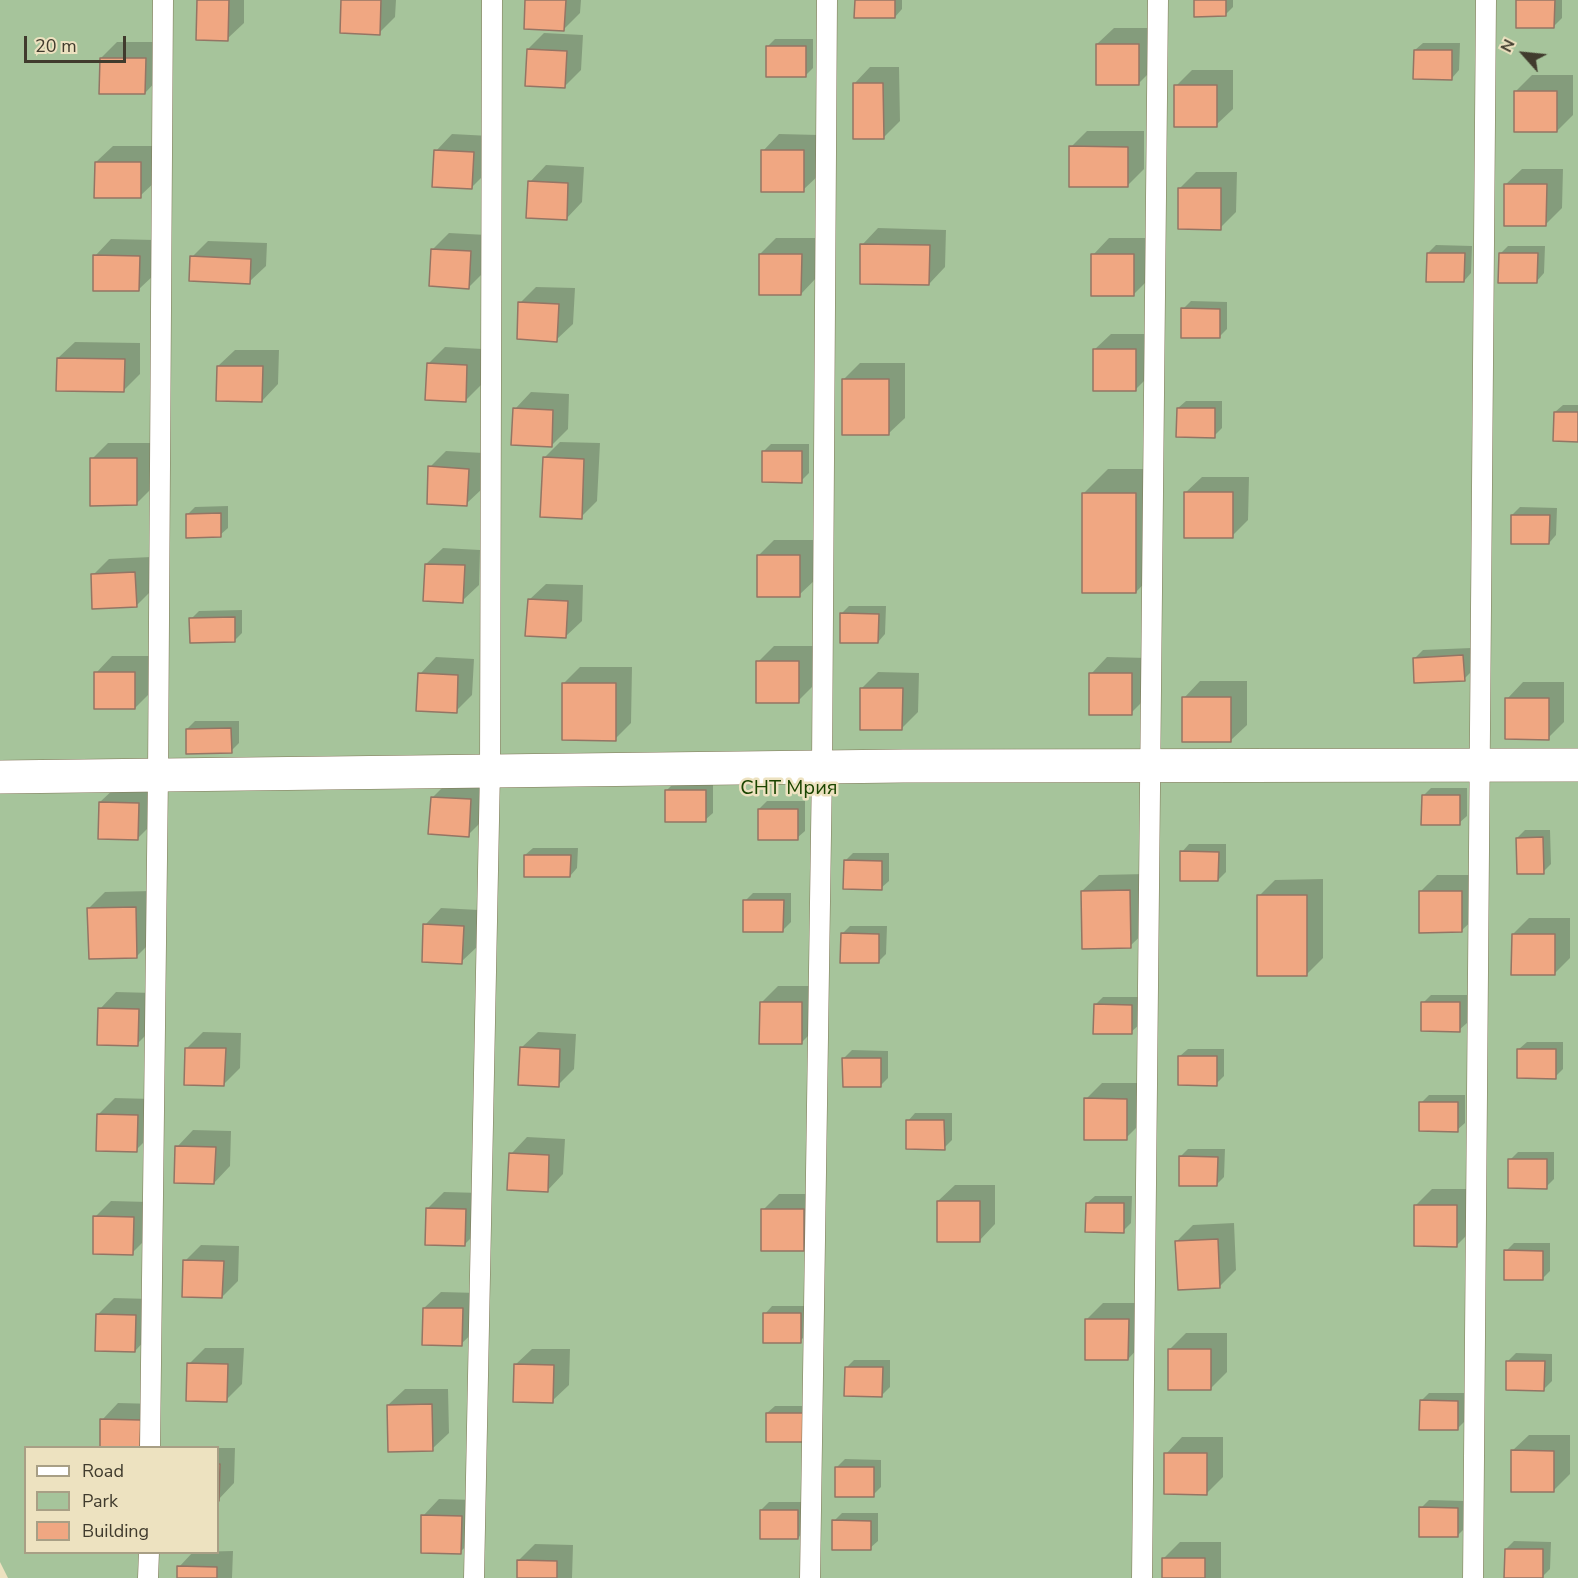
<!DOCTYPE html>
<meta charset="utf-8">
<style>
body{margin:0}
#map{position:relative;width:1578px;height:1578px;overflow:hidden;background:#ede2c0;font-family:"Nunito Sans",sans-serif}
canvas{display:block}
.legend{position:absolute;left:24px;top:1446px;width:195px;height:108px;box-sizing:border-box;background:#ede2c0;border:2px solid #a89f85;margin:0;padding:8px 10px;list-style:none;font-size:18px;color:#403b2d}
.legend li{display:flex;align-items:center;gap:12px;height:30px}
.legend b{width:30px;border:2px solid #a89f85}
.north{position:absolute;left:1494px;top:24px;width:60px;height:60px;-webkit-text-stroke:4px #ede2c0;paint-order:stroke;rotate:297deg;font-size:16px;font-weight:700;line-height:24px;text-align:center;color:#403b2d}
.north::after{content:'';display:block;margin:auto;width:21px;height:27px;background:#403b2d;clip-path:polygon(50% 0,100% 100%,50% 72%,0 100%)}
.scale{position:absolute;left:24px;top:36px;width:102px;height:27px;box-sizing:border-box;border:3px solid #403b2d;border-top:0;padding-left:8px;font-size:18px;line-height:21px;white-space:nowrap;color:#403b2d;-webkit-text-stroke:4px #ede2c0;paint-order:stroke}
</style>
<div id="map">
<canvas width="1578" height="1578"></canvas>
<ul class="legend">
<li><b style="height:8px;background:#fff"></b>Road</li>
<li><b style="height:16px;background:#a6c49b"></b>Park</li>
<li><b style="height:16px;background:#f0a782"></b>Building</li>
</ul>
<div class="north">N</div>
<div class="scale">20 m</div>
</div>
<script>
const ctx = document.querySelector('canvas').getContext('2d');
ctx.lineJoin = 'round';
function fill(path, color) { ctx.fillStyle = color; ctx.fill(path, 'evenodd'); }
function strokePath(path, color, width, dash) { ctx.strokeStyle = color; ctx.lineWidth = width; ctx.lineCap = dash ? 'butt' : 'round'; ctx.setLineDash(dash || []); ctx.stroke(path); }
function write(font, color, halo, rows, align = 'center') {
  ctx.font = font + ' "Nunito Sans",sans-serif'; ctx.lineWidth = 5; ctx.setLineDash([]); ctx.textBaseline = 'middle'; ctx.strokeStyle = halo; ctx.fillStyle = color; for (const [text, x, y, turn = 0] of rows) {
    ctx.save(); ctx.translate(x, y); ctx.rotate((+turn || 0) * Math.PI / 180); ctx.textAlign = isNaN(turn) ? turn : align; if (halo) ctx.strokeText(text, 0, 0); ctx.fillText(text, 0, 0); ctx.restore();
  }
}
fill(new Path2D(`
 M 0,0 L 1578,0 L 1578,1578 L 8,1578 L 0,1562 ZM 26,1448 L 218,1448 L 218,1552 L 26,1552 Z`), '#a6c49b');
fill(new Path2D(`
 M 199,0 L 244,0 L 244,23 L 227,39 Z
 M 343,0 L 396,0 L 395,17 L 379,33 Z
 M 527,0 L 581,0 L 580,13 L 564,29 Z
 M 856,0 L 902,0 L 902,9 L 895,17 Z
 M 1195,0 L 1233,0 L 1233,7 L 1225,15 Z
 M 1518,0 L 1562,0 L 1562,18 L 1554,26 Z
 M 1114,28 L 1155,28 L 1155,67 L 1138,84 L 1097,44 Z
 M 544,33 L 583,35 L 581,70 L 565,86 L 528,49 Z
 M 775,39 L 813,39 L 813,68 L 805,76 L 767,47 Z
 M 117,42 L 161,42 L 161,76 L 145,93 L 101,58 Z
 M 1423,43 L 1460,43 L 1459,70 L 1452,78 L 1415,50 Z
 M 870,67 L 899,67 L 900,121 L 883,138 L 854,84 Z
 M 1192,70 L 1233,70 L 1233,109 L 1216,125 L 1176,86 Z
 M 1532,75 L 1573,75 L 1573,115 L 1557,131 L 1516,91 Z
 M 1087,131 L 1144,131 L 1144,169 L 1127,186 L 1071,147 Z
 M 452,134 L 490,136 L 488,171 L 472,187 L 436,151 Z
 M 779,134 L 819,135 L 820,174 L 803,190 L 763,151 Z
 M 113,146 L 157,146 L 157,180 L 140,196 L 96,162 Z
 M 546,165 L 584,167 L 582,202 L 566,219 L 530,182 Z
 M 1522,169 L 1563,169 L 1562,208 L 1546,224 L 1505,185 Z
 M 1196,172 L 1237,172 L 1236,212 L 1220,228 L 1179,189 Z
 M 878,228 L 946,230 L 945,267 L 929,284 L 862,245 Z
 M 449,233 L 487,235 L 485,271 L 469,287 L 432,250 Z
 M 776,238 L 818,238 L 817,277 L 801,294 L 760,254 Z
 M 1109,238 L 1150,238 L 1150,278 L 1134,294 L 1093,255 Z
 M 111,239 L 155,240 L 155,274 L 138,290 L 95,256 Z
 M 208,241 L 267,243 L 266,266 L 249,282 L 192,257 Z
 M 1436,245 L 1472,246 L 1471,273 L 1464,281 L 1428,253 Z
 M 1508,246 L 1545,246 L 1544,273 L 1537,281 L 1500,254 Z
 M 536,287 L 575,288 L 573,324 L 556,340 L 520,303 Z
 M 1191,301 L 1227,302 L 1227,329 L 1219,337 L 1183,309 Z
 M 1111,334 L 1152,334 L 1152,373 L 1135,390 L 1094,350 Z
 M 75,342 L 140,343 L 140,374 L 123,391 L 58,358 Z
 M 445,347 L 483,349 L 481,385 L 465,401 L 428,364 Z
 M 235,350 L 279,350 L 278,384 L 262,401 L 218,366 Z
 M 860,363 L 905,363 L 905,418 L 888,434 L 844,379 Z
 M 531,392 L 569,394 L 568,429 L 551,446 L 515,409 Z
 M 1186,401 L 1222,401 L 1222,428 L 1214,436 L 1178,408 Z
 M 1563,405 L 1578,405 L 1578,440 L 1555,412 Z
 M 560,442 L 600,443 L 597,501 L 581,517 L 544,458 Z
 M 108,443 L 153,443 L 153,487 L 136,504 L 92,459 Z
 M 771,444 L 809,444 L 809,473 L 801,481 L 763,452 Z
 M 446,451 L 484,453 L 483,488 L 466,504 L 430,467 Z
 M 1108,469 L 1160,469 L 1160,567 L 1136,592 L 1084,493 Z
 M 1202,477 L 1249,477 L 1248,520 L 1232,536 L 1185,493 Z
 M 228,506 L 228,528 L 220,535 L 187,515 L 195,507 Z
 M 1520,507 L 1557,508 L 1556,535 L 1549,543 L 1512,515 Z
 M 774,540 L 816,540 L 816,579 L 799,595 L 758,556 Z
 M 443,548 L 480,550 L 479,585 L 462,601 L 426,564 Z
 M 151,557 L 153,589 L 136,606 L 93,575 L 109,559 Z
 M 546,584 L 583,585 L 582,621 L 565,637 L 529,600 Z
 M 849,606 L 886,606 L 885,634 L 878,642 L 841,614 Z
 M 242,610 L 242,633 L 234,641 L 191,619 L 199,611 Z
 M 774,646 L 815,646 L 814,685 L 798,701 L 758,662 Z
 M 1471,648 L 1472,671 L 1464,679 L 1415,658 L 1423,650 Z
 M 112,656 L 150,656 L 151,692 L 135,708 L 96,673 Z
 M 436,657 L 474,659 L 472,695 L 456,711 L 420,674 Z
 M 1107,657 L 1148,658 L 1147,697 L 1131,713 L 1091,674 Z
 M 580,667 L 632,667 L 631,723 L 615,739 L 564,683 Z
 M 878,672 L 919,673 L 918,712 L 902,728 L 861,689 Z
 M 1200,681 L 1247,681 L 1247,725 L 1230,741 L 1184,698 Z
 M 1523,682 L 1564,682 L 1564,722 L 1548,738 L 1507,699 Z
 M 195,721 L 239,721 L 239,743 L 231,751 L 187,729 Z
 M 448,782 L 486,783 L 484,819 L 468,835 L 432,798 Z
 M 674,783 L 713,783 L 713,813 L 705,820 L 666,791 Z
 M 117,786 L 155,787 L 154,822 L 138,838 L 100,802 Z
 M 1431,788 L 1467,788 L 1467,816 L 1459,823 L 1423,796 Z
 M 767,801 L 805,801 L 805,831 L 797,838 L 759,809 Z
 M 1525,830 L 1550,830 L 1551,864 L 1543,872 L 1517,838 Z
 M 1189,844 L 1226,844 L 1226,872 L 1218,880 L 1182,852 Z
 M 533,848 L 578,848 L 577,868 L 570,876 L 525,855 Z
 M 853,853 L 889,853 L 889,881 L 881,888 L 845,861 Z
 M 1146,874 L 1147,930 L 1130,946 L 1082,891 L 1099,875 Z
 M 1437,875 L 1478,875 L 1478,915 L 1461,931 L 1421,891 Z
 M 1323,879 L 1323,958 L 1307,974 L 1259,896 L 1275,880 Z
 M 152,891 L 153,940 L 137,956 L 88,909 L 105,892 Z
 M 753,893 L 791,893 L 791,922 L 783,930 L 745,901 Z
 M 441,908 L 479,910 L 478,946 L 461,962 L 425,925 Z
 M 1529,918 L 1570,918 L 1570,958 L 1554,974 L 1513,934 Z
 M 850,926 L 887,926 L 886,954 L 878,962 L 842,934 Z
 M 778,986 L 818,986 L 818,1026 L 802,1042 L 761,1003 Z
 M 116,992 L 154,993 L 153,1028 L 137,1044 L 100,1009 Z
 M 1431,995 L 1467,995 L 1467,1023 L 1459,1030 L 1423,1003 Z
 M 1103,997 L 1139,997 L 1139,1025 L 1131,1032 L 1095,1005 Z
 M 203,1032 L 241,1033 L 240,1068 L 224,1084 L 187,1048 Z
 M 538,1032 L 576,1034 L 574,1069 L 558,1085 L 521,1048 Z
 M 1527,1042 L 1563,1042 L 1563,1069 L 1555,1077 L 1519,1049 Z
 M 1188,1049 L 1224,1049 L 1224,1076 L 1216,1084 L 1180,1056 Z
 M 852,1050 L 888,1051 L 888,1078 L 880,1086 L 844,1058 Z
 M 1102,1083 L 1143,1083 L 1142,1122 L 1126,1138 L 1086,1099 Z
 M 1429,1095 L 1465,1095 L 1465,1123 L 1457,1130 L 1421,1103 Z
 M 115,1098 L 153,1099 L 152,1134 L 136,1150 L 99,1114 Z
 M 915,1113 L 952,1113 L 952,1140 L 944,1148 L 908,1121 Z
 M 193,1130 L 231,1131 L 230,1166 L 214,1183 L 177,1147 Z
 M 527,1137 L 565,1139 L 563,1174 L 547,1191 L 511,1154 Z
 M 1188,1149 L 1225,1149 L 1224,1177 L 1217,1184 L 1180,1157 Z
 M 1518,1152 L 1554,1152 L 1554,1179 L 1546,1187 L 1510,1160 Z
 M 955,1185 L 995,1185 L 995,1224 L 979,1241 L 938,1201 Z
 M 1432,1189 L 1473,1189 L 1473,1229 L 1457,1245 L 1416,1205 Z
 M 444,1192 L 482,1193 L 481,1228 L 465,1244 L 428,1208 Z
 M 779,1194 L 820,1194 L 819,1233 L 803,1249 L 763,1210 Z
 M 1095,1196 L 1132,1196 L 1131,1223 L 1123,1231 L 1087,1203 Z
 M 111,1201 L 149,1202 L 148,1237 L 132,1253 L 95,1217 Z
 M 1234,1223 L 1236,1270 L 1219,1287 L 1177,1241 L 1193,1225 Z
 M 1514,1243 L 1550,1243 L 1550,1271 L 1542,1279 L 1506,1251 Z
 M 201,1245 L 239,1246 L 238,1281 L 222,1297 L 185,1261 Z
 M 441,1292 L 478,1293 L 478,1328 L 461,1344 L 424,1308 Z
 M 114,1298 L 152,1299 L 151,1334 L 135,1351 L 97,1315 Z
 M 1103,1303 L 1144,1303 L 1144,1342 L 1128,1359 L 1087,1319 Z
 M 772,1306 L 808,1306 L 808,1333 L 800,1341 L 765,1314 Z
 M 1186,1333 L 1227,1333 L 1227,1372 L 1210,1389 L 1170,1349 Z
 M 205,1348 L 244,1348 L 242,1384 L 226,1400 L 189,1364 Z
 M 532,1349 L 570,1349 L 569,1385 L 552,1401 L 515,1365 Z
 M 1516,1353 L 1552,1354 L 1552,1381 L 1544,1389 L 1508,1361 Z
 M 854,1360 L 890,1360 L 890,1387 L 882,1395 L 846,1368 Z
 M 405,1389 L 448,1389 L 449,1433 L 432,1449 L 388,1405 Z
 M 1429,1393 L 1466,1393 L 1465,1421 L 1457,1429 L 1421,1401 Z
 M 118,1403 L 157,1404 L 147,1448 L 101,1448 L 102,1420 Z
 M 775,1406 L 812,1406 L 811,1433 L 767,1413 Z
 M 1529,1435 L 1570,1435 L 1570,1474 L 1553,1491 L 1512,1451 Z
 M 1182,1437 L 1223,1437 L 1223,1477 L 1207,1493 L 1166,1454 Z
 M 218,1448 L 235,1448 L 234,1483 L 218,1500 Z
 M 845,1459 L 881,1460 L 881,1487 L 873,1495 L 837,1467 Z
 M 439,1499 L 477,1500 L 477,1536 L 460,1552 L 423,1516 Z
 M 1429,1500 L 1465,1501 L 1465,1528 L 1457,1536 L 1421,1508 Z
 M 769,1502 L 805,1502 L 805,1530 L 798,1538 L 761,1510 Z
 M 842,1513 L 878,1513 L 878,1541 L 870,1548 L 834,1521 Z
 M 1514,1541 L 1551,1542 L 1550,1569 L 1542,1577 L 1506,1549 Z
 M 1180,1542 L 1221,1542 L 1221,1578 L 1164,1578 L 1164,1558 Z
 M 535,1544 L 573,1545 L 572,1578 L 518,1578 L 518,1561 Z
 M 233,1551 L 232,1578 L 178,1578 L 179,1567 L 193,1552 Z`), '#0003');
const building = new Path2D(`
 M 197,0 L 229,0 L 228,41 L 196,40 Z
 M 341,0 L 381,0 L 380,35 L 340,33 Z
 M 525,0 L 566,0 L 564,31 L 524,29 Z
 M 855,0 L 895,0 L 895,18 L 854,18 Z
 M 1194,0 L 1226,0 L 1226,16 L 1194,17 Z
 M 1516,0 L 1555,0 L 1554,28 L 1516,28 Z
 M 1096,44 L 1139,44 L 1139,85 L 1096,85 Z
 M 766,46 L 806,46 L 806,77 L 766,77 Z
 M 527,49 L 567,51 L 565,88 L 525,86 Z
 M 1414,50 L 1452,50 L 1452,80 L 1413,79 Z
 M 100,58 L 146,58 L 145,94 L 99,94 Z
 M 853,83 L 883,83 L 884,139 L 853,139 Z
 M 1174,85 L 1217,85 L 1217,127 L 1174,127 Z
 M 1514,91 L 1557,91 L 1557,132 L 1514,132 Z
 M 1069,146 L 1128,147 L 1128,187 L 1069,187 Z
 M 434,150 L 474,152 L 472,189 L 432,187 Z
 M 761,150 L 804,150 L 804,192 L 761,192 Z
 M 95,162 L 141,162 L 141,198 L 94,198 Z
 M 528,181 L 568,183 L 567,220 L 526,218 Z
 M 1504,184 L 1547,184 L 1546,226 L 1504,226 Z
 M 1178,188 L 1221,188 L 1221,230 L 1178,229 Z
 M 860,244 L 930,245 L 929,285 L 860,284 Z
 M 431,249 L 471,251 L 469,289 L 429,286 Z
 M 1427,253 L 1465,253 L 1464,282 L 1426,282 Z
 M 1499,253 L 1538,253 L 1537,283 L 1498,283 Z
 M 759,254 L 802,254 L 801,295 L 759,295 Z
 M 1091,254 L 1134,254 L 1134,296 L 1091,296 Z
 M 93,255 L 140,256 L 139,291 L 93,291 Z
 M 190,256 L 251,259 L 250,284 L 189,281 Z
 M 518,302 L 559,304 L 557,342 L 517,339 Z
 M 1181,308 L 1220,309 L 1220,338 L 1181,338 Z
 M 1093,349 L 1136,349 L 1136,391 L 1093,391 Z
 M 57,358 L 125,359 L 124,392 L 56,391 Z
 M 427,363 L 467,365 L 466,402 L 425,400 Z
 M 217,366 L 263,366 L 262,402 L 216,401 Z
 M 842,379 L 889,379 L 889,435 L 842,435 Z
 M 513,408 L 553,410 L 552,447 L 511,445 Z
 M 1177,408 L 1215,408 L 1215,438 L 1176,437 Z
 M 1554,412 L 1578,412 L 1578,442 L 1553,441 Z
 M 762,451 L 802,451 L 802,483 L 762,482 Z
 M 543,457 L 584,459 L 582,519 L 540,517 Z
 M 90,458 L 137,458 L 137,505 L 90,506 Z
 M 428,466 L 469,469 L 467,506 L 427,504 Z
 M 1184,492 L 1233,492 L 1233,538 L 1184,538 Z
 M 1082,493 L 1136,493 L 1136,593 L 1082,593 Z
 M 221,513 L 221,537 L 186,538 L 186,514 Z
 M 1511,515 L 1550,515 L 1549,544 L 1511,544 Z
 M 757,555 L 800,555 L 800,597 L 757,597 Z
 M 425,564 L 465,565 L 463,603 L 423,601 Z
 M 135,572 L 137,607 L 92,609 L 91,574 Z
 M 528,599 L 568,601 L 566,638 L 525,636 Z
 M 840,613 L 879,614 L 878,643 L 840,643 Z
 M 235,617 L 235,642 L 190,643 L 189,618 Z
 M 1463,655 L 1465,681 L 1414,683 L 1413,658 Z
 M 756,661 L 799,661 L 799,703 L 756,703 Z
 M 94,672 L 135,672 L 135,709 L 94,709 Z
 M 418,673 L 458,675 L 457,713 L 416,711 Z
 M 1089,673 L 1132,673 L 1132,715 L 1089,715 Z
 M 562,683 L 616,683 L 616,741 L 562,740 Z
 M 860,688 L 903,688 L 902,730 L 860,730 Z
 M 1182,697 L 1231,697 L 1231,742 L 1182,742 Z
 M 1505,698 L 1549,698 L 1549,740 L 1505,739 Z
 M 231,728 L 232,753 L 186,754 L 186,729 Z
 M 665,790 L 706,790 L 706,822 L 665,822 Z
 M 1422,795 L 1460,795 L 1460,825 L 1421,825 Z
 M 431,797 L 471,799 L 469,837 L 428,834 Z
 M 99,802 L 139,803 L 138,840 L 98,839 Z
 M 758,809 L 798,809 L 798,840 L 758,840 Z
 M 1543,837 L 1544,874 L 1517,874 L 1516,838 Z
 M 1180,851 L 1219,852 L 1218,881 L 1180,881 Z
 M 524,855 L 571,855 L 570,877 L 524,877 Z
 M 844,860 L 882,861 L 882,890 L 843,889 Z
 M 1130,890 L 1131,948 L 1082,949 L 1081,891 Z
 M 1419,891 L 1462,891 L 1462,932 L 1419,933 Z
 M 1257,895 L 1307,895 L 1307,976 L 1257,976 Z
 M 743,900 L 784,900 L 783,932 L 743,932 Z
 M 136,907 L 137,958 L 89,959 L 87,908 Z
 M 423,924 L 464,926 L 462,964 L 422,962 Z
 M 841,933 L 879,934 L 879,963 L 840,963 Z
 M 1512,934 L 1555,934 L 1555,975 L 1511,975 Z
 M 760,1002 L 802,1002 L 802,1044 L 759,1044 Z
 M 1421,1002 L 1460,1002 L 1460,1032 L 1421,1031 Z
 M 1094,1004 L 1132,1005 L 1132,1034 L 1093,1034 Z
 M 98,1008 L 139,1009 L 138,1046 L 97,1045 Z
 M 520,1047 L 560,1049 L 559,1087 L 518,1085 Z
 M 185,1048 L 226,1048 L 224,1086 L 184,1085 Z
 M 1517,1049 L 1556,1049 L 1556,1079 L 1517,1078 Z
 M 1178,1056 L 1217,1056 L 1217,1086 L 1178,1085 Z
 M 842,1058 L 881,1058 L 881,1087 L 843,1087 Z
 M 1084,1098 L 1127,1099 L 1127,1140 L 1084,1140 Z
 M 1419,1102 L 1458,1102 L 1458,1132 L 1419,1131 Z
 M 97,1114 L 138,1115 L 137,1152 L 96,1151 Z
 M 906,1120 L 944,1120 L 945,1150 L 906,1149 Z
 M 175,1146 L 216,1147 L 214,1184 L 174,1183 Z
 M 509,1153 L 549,1155 L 548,1192 L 507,1190 Z
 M 1179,1156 L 1218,1157 L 1217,1186 L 1179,1186 Z
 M 1508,1159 L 1547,1159 L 1547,1189 L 1508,1188 Z
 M 937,1201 L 980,1201 L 980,1242 L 937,1242 Z
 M 1086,1203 L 1124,1203 L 1124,1233 L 1085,1232 Z
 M 1414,1205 L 1457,1205 L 1457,1247 L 1414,1246 Z
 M 426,1208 L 466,1209 L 465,1246 L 425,1245 Z
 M 761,1209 L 804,1209 L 804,1251 L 761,1251 Z
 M 93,1216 L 134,1217 L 133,1255 L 93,1254 Z
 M 1218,1239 L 1220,1288 L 1178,1290 L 1175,1241 Z
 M 1504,1250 L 1543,1251 L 1543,1280 L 1504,1280 Z
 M 183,1260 L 224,1261 L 222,1298 L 182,1297 Z
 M 423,1308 L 463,1308 L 462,1346 L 422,1345 Z
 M 763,1313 L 801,1313 L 801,1343 L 763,1343 Z
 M 96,1314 L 136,1315 L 135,1352 L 95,1351 Z
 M 1085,1319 L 1129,1319 L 1128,1360 L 1085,1360 Z
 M 1168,1349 L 1211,1349 L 1211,1390 L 1168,1390 Z
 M 1506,1361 L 1545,1361 L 1544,1391 L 1506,1390 Z
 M 187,1363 L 228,1364 L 227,1402 L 186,1401 Z
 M 514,1364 L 554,1365 L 553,1403 L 513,1402 Z
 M 845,1367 L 883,1367 L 882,1397 L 844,1396 Z
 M 1420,1400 L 1458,1401 L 1458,1430 L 1419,1430 Z
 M 432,1404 L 433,1451 L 388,1452 L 387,1405 Z
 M 766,1413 L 805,1413 L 804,1442 L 766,1442 Z
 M 100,1419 L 141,1420 L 140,1448 L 100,1448 Z
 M 1511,1450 L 1554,1451 L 1554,1492 L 1511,1492 Z
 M 1164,1453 L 1207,1453 L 1207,1495 L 1164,1494 Z
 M 218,1464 L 220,1464 L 219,1501 L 218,1501 Z
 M 835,1467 L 874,1467 L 874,1497 L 835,1497 Z
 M 1419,1507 L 1458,1508 L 1458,1537 L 1419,1537 Z
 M 760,1510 L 798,1510 L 798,1539 L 760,1539 Z
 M 421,1515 L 462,1516 L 461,1554 L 421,1553 Z
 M 832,1520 L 871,1521 L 871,1550 L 832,1550 Z
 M 1505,1549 L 1543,1549 L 1543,1578 L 1504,1578 Z
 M 1162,1558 L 1205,1558 L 1205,1578 L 1162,1578 Z
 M 517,1560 L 557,1561 L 557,1578 L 517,1578 Z
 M 177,1566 L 217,1567 L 217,1578 L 177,1578 Z`);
fill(building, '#f0a782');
strokePath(building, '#947564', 1.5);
const lane = new Path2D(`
 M 150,1448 L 158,775 L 163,0
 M 148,1578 L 149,1552
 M 474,1578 L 490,770 L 492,0
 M 810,1578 L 822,767 L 827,0
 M 1142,1578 L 1158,0
 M 1473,1578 L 1486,0`);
const street = new Path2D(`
 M 0,777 L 903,766 L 1578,765`);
strokePath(lane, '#807556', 21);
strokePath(street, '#807556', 34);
strokePath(lane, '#fff', 20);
strokePath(street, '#fff', 33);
write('20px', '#1b4501', '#ede2c0', [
 ["СНТ Мрия",789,789]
]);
</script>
